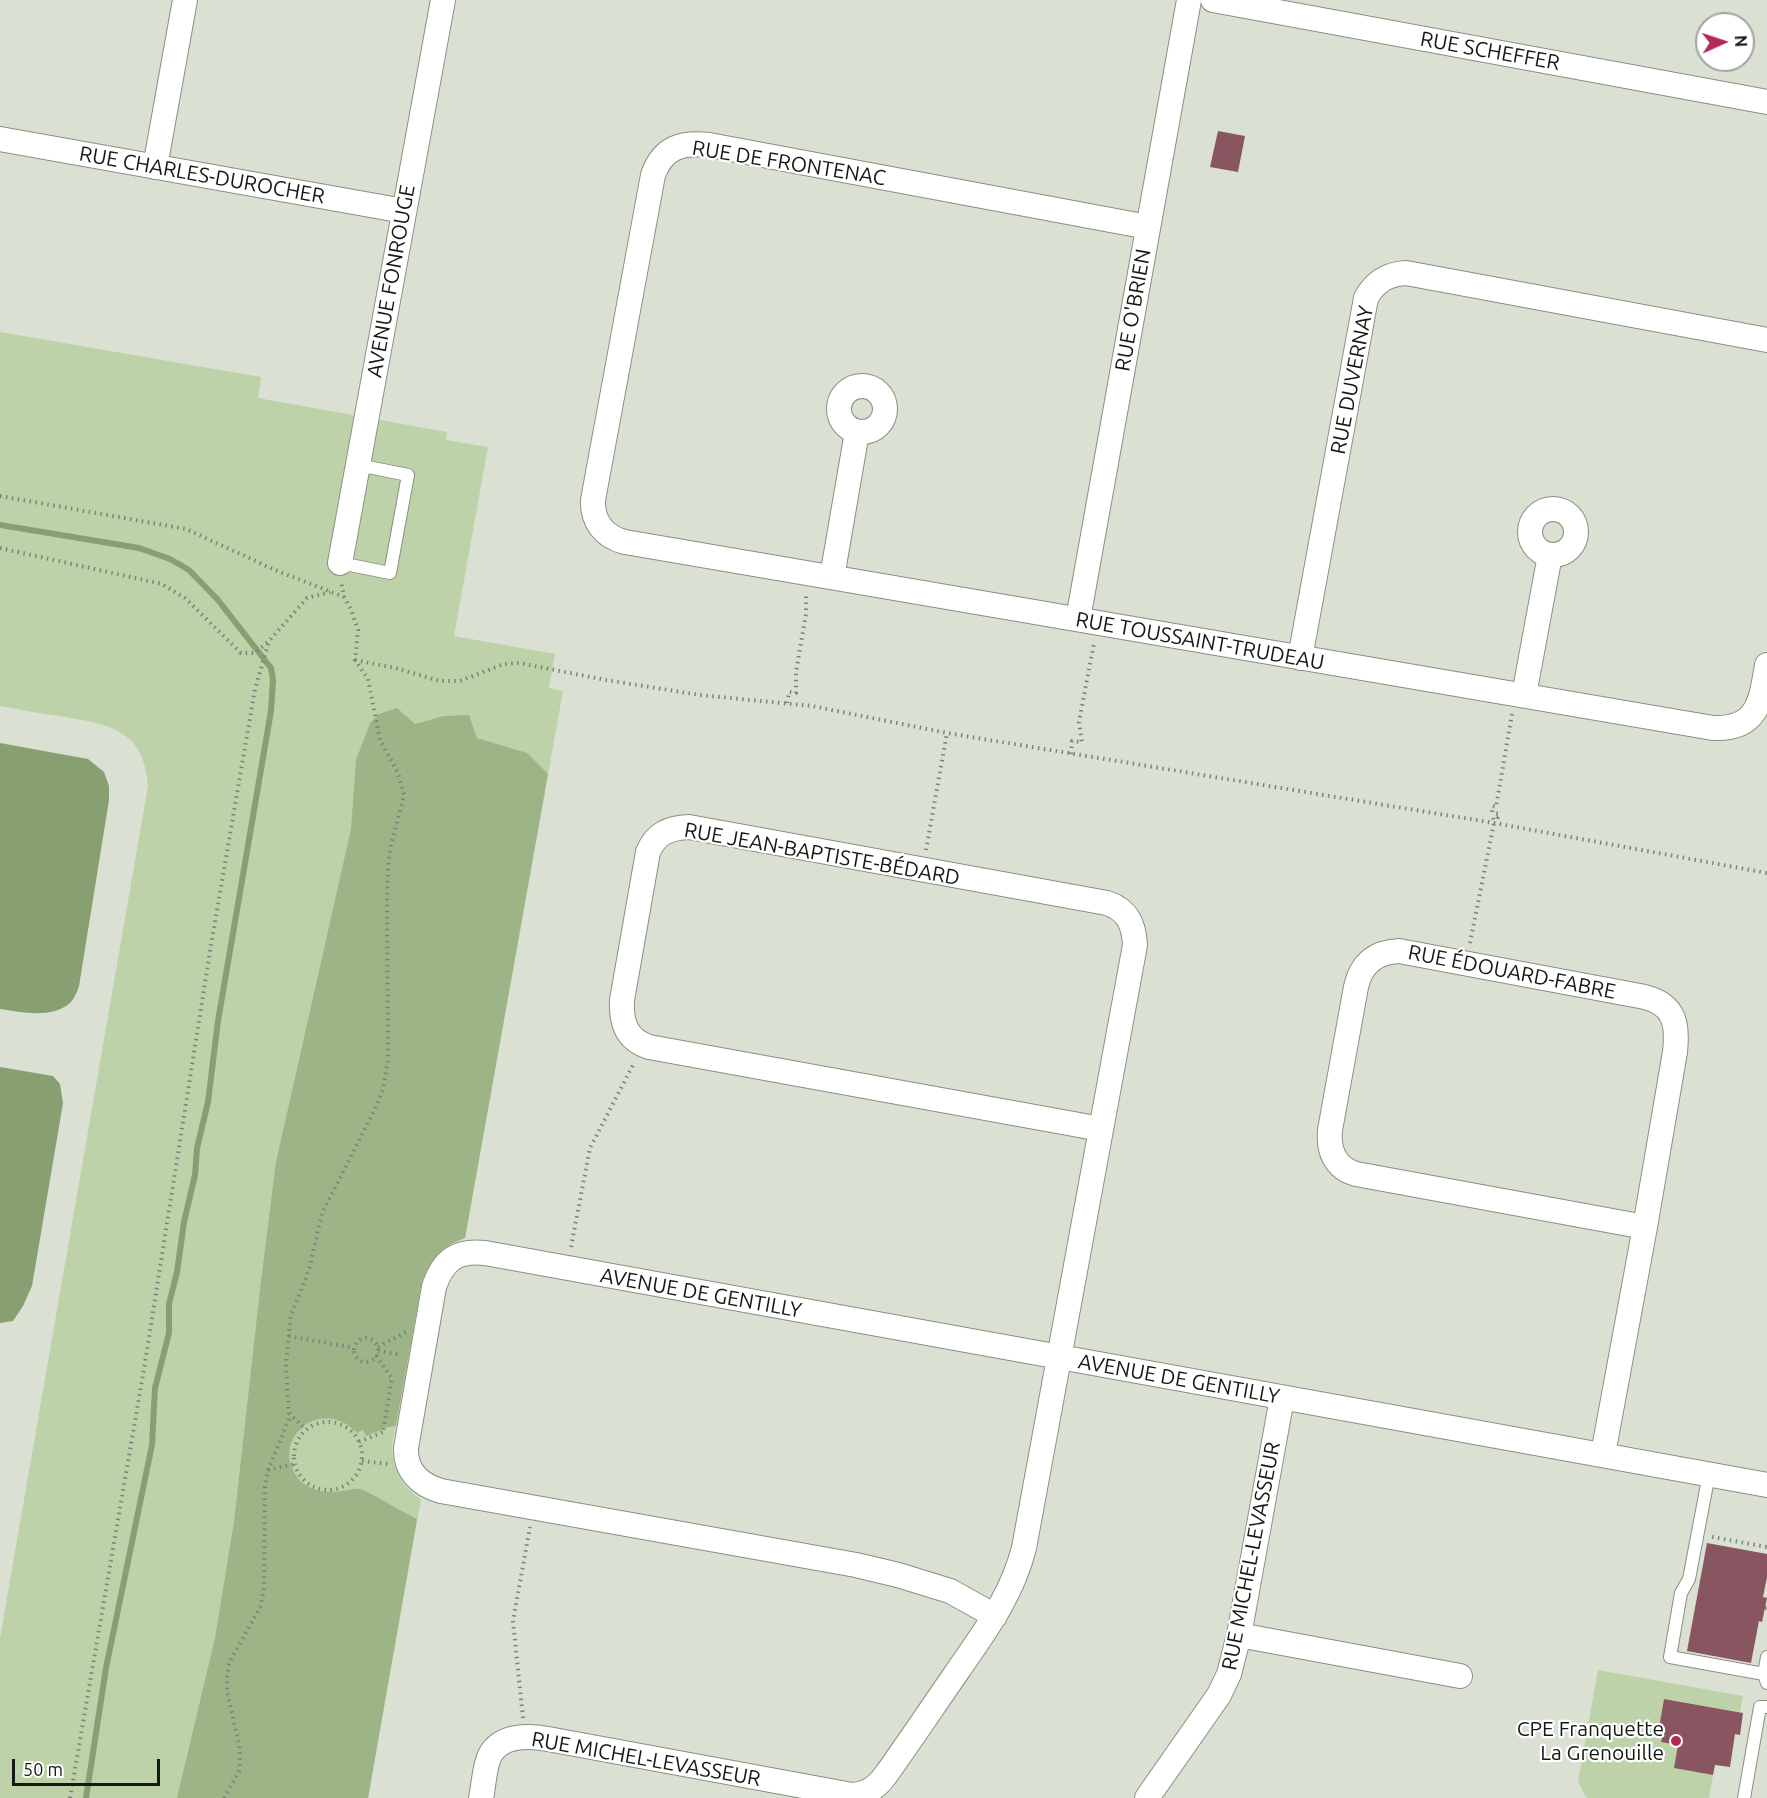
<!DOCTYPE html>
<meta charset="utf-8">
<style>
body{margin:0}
#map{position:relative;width:1767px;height:1798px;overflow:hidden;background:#dae1d3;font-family:Ubuntu,sans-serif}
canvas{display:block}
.north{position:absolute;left:1695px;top:12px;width:60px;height:60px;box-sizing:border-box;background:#fff;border:2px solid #a1a3a1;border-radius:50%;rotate:87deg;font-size:16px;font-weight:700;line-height:24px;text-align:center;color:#151813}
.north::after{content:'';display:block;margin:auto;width:21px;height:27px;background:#b5275b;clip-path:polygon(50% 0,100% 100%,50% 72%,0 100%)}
.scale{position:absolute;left:12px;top:1759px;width:148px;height:27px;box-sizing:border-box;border:3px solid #151813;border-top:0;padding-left:8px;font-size:18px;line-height:21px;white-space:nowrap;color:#151813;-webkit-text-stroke:4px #fff;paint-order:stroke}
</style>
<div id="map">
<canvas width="1767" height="1798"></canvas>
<div class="north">N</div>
<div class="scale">50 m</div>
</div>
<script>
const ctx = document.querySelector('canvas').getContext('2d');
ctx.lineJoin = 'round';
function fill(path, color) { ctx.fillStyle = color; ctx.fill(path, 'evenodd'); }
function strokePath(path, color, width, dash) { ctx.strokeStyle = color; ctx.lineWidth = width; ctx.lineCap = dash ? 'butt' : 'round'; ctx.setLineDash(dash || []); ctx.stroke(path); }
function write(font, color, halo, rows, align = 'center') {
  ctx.font = font + ' Ubuntu,sans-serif'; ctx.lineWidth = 4.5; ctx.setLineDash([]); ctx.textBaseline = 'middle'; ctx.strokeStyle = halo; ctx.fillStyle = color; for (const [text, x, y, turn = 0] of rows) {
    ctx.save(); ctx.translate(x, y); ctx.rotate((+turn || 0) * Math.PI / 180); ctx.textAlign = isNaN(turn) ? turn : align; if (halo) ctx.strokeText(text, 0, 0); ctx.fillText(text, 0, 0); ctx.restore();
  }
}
fill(new Path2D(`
 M 0,332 L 261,377 L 258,398 L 447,432 L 446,440 L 488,447 L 454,636 L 555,654 L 549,688 L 563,691 L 465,1238 C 440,1247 433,1257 422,1281 L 392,1445 C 393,1469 400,1485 421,1499 L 368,1798 L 0,1798 L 0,1638 L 148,786 C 144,731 112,725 65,717 C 43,714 22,710 0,706 Z
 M 1598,1670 L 1743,1696 L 1740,1712 L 1664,1699 L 1659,1728 L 1664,1729 L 1661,1742 L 1678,1745 L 1674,1768 L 1713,1775 L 1709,1798 L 1587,1798 L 1578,1782 Z`), '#bdd2a9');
fill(new Path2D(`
 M 397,708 L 415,724 L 444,716 L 469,715 L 477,738 L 527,753 L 548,774 L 465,1238 C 440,1247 433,1257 422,1281 L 396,1426 L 388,1427 L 366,1436 L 363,1430 L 357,1433 C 322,1396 274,1436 294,1472 C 303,1490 324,1494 342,1491 C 347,1491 355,1488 360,1489 C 365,1490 372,1495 377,1497 C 390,1505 404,1512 417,1519 L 368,1798 L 177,1798 L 215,1638 L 234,1522 L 261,1281 L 276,1162 L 351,829 L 356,760 L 370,723 L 379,714 Z`), '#9db486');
fill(new Path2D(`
 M 0,743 L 88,759 L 104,772 L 109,786 L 109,800 L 79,986 C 77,992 74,999 70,1003 C 52,1019 21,1012 0,1009 Z
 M 0,1067 L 53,1076 L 60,1084 L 63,1103 L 32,1286 L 23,1306 L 13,1321 L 0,1323 Z`), '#889f71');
strokePath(new Path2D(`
 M 0,525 L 139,548 L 170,559 L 189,570 L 218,600 L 271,668 L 273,680 L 271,711 L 218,1021 L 208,1102 L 197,1148 L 195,1175 L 184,1222 L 177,1272 L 169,1304 L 169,1333 L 155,1388 L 152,1445 L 106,1668 L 86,1798`), '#889f71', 6);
fill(new Path2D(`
 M 1218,131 L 1245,136 L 1238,172 L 1210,167 Z
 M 1707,1543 L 1767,1554 L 1767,1577 L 1763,1597 L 1767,1598 L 1762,1622 L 1759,1621 L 1751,1663 L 1687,1651 Z
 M 1664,1699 L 1743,1713 L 1740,1735 L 1735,1734 L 1730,1767 L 1715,1765 L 1713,1775 L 1674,1768 L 1678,1745 L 1661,1742 L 1664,1729 L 1659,1728 Z`), '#885561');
const service = new Path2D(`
 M 340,563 L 390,573 L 408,475 L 358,465
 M 1709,1474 L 1689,1579 L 1681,1593 L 1670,1657 L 1764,1674 L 1767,1683
 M 1764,1674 L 1767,1657
 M 1744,1798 L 1760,1707 L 1767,1707`);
const minor = new Path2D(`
 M 1213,0 L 1767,102
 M 0,139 L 404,211
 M 155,167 L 185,0
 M 1148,227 L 709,145 C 682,142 663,147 653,175 L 593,500 C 592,521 604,537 625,542 L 1713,728 C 1758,730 1761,701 1767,665
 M839 409a23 23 0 1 1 46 0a23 23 0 1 1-46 0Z
 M1530 532a23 23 0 1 1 46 0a23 23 0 1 1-46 0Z
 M 340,563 L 443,0
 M 832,577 L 857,432
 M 1078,619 L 1189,0
 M 1300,658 L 1366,298 C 1375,282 1387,274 1406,273 L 1767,340
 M 1524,695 L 1550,555
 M 1603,1454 L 1645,1227 L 1675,1052 C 1678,1024 1675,1005 1645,997 L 1399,951 C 1375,952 1361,964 1356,987 L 1330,1130 C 1328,1151 1335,1168 1356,1174 L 1645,1227
 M 995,1616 L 950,1591 L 898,1575 L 856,1565 L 441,1491 C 420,1485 405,1471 406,1448 L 434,1287 C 443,1260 457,1250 485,1253 L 1767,1485
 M 1239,1635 L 1460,1676
 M 481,1798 C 484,1785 484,1767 490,1755 C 501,1735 528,1735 548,1739 L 852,1795 C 867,1794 876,1788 885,1776 C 910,1741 934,1705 959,1669 C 986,1630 1012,1595 1024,1548 L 1135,945 C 1134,925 1128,910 1107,903 L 689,827 C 669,828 656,833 648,852 L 622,1000 C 621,1023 626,1039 649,1047 L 1101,1129
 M 1147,1798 L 1219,1695 L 1229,1674 L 1239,1635 L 1282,1398`);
strokePath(service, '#899083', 14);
strokePath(minor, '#899083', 26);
strokePath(new Path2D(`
 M 0,496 L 186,529 L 275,570 L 344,597
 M 0,548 L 162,584 L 185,598 L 241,653 L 255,653 L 269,641 L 307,598 L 330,592
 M 355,660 L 395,668 L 440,681 L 460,681 L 504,664 L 519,663 L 606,680 L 700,695 L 812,706 L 947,733 L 1494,823 L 1767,873
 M 787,703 L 789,692 L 796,693 L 796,672 L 806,614 L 806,595
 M 1071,754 L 1072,741 L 1082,742 L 1079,722 L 1094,643
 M 926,850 L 947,733
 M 1470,943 L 1494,823 L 1493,817 L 1498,817 L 1499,814 L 1492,812 L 1493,806 L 1496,807 L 1512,714
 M 571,1247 L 590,1148 L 634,1063
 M 289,1336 L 354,1348
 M354 1350a12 12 0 1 1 24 0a12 12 0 1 1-24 0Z
 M 378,1347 L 406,1332
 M 378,1351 L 401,1355
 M 376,1356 L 392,1378 L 383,1432
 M 289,1413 L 306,1430
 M294 1456a34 34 0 1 1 68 0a34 34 0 1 1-68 0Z
 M 359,1442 L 383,1432
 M 362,1461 L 388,1464
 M 268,1470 L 295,1464
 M 1712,1537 L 1767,1547
 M 1765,1608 L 1767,1608
 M 523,1718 L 513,1621 L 530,1527
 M 70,1798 L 144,1369 L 211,945 L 255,689 L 269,641
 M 224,1798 L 239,1771 L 240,1758 L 239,1745 L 227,1691 L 227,1677 L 229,1664 L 234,1654 L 261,1606 L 264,1587 L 265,1487 L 268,1470 L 289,1419 L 286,1363 L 291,1315 L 309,1270 L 322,1213 L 374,1111 L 383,1089 L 388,1060 L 387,901 L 388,869 L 390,850 L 404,795 L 398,773 L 380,740 L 368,679 L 355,660 L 358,630 L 351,610 L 344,597 L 341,581`), '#7d8279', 4, [1.5, 4.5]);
strokePath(service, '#fff', 12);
strokePath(minor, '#fff', 24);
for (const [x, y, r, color] of [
 [1676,1741,6,"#b5275b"]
]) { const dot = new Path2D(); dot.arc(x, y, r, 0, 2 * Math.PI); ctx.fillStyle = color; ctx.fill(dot); strokePath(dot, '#fff', 2); }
write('21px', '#151813', '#fff', [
 ["RUE SCHEFFER",1490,51,10],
 ["RUE DE FRONTENAC",789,163,9],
 ["RUE CHARLES-DUROCHER",202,175,10],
 ["AVENUE FONROUGE",391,281,-80],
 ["RUE O'BRIEN",1133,310,-80],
 ["RUE DUVERNAY",1352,380,-79],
 ["RUE TOUSSAINT-TRUDEAU",1200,641,10],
 ["RUE JEAN-BAPTISTE-BÉDARD",822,854,10],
 ["RUE ÉDOUARD-FABRE",1512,972,11],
 ["AVENUE DE GENTILLY",701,1293,10],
 ["AVENUE DE GENTILLY",1179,1379,10],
 ["RUE MICHEL-LEVASSEUR",1251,1556,-79],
 ["RUE MICHEL-LEVASSEUR",646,1759,10]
]);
write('21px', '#151813', '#fff', [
 ["CPE Franquette",1664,1729],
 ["La Grenouille",1664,1753]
], 'right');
</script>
